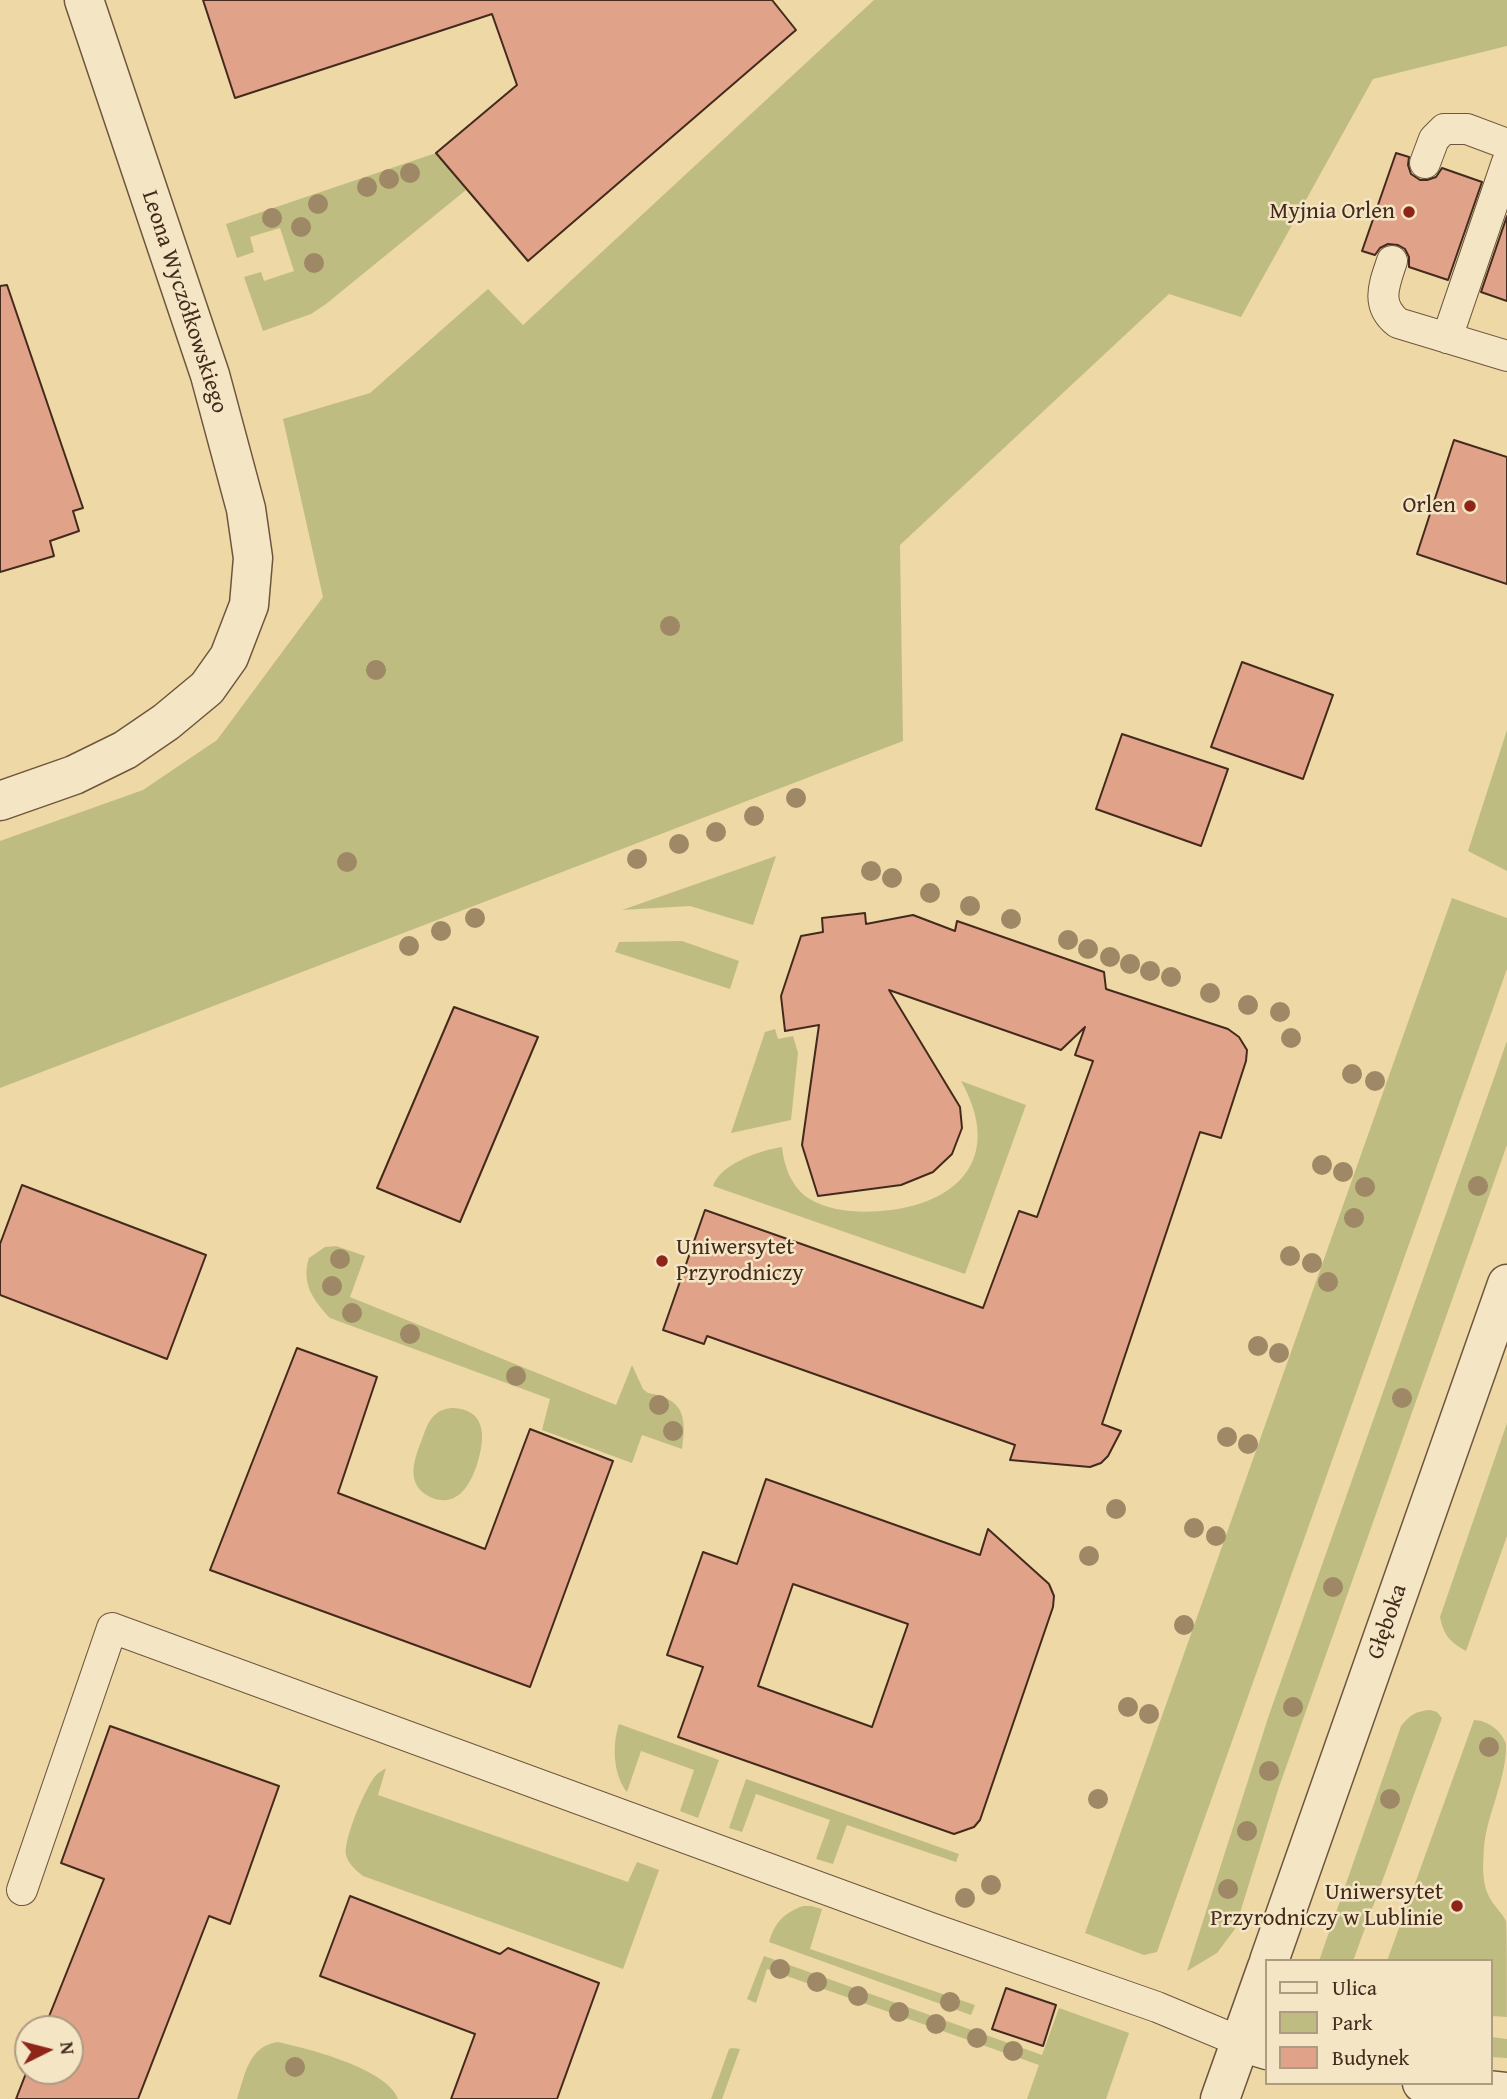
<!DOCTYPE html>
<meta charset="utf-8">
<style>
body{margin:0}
#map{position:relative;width:1507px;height:2099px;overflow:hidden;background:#eed8a6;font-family:"Gentium Book Plus",serif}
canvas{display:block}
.legend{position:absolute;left:1265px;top:1959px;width:228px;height:126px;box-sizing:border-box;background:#f4e6c5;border:2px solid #ae9b81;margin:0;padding:9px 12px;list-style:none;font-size:21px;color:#442a1c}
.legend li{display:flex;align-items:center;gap:14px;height:35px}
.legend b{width:35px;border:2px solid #ae9b81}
.north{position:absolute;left:14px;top:2015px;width:70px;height:70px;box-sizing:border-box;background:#f4e6c5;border:2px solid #ae9b81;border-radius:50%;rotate:84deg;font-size:19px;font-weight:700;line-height:28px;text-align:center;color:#442a1c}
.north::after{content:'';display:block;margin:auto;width:24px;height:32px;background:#8f2418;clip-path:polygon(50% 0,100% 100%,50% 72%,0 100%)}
</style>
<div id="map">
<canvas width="1507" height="2099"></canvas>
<ul class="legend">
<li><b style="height:9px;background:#f4e6c5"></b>Ulica</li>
<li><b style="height:19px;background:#bfbc82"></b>Park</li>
<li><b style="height:19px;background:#e0a389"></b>Budynek</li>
</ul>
<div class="north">N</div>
</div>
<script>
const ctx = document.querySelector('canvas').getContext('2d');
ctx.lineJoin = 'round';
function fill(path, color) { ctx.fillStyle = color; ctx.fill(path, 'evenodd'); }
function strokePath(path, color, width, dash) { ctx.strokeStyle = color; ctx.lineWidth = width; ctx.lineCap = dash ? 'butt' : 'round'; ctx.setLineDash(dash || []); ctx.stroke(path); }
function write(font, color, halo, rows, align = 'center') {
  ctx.font = font + ' "Gentium Book Plus",serif'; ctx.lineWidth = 5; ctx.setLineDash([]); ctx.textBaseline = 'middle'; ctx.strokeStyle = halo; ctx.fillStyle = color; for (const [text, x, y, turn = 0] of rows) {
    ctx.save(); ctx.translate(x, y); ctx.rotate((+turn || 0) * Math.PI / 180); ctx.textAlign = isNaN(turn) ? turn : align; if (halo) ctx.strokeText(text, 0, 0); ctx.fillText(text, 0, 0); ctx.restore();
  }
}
fill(new Path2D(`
 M 874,0 L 1507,0 L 1507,46 L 1373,79 L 1241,317 L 1169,294 L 900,545 L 903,741 L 0,1088 L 0,841 L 143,790 L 217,740 L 323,597 L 283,419 L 370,393 L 488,289 L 523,325 Z
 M 436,153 L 466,190 L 326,304 L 311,314 L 263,331 L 244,277 L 261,272 L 264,281 L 294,271 L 280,228 L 250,237 L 254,252 L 237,258 L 226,224 Z
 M 1507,730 L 1507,871 L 1468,851 Z
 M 776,856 L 753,925 L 690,906 L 622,910 Z
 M 1452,898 L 1507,918 L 1507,969 L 1157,1952 L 1144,1955 L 1085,1933 Z
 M 682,941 L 739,961 L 730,989 L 615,952 L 619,942 Z
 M 775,1029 L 778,1039 L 793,1036 L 798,1053 L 791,1120 L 731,1133 L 765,1032 Z
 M 1507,1041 L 1507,1145 L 1279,1787 L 1235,1929 L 1217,1953 L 1187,1971 L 1269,1715 Z
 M 961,1081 L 1026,1105 L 965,1274 L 713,1186 C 720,1164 761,1150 782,1147 C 784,1166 791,1186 808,1198 C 828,1211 857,1213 881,1211 C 959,1205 1004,1157 961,1081 Z
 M 336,1246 L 365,1256 L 350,1297 L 616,1405 L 632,1365 L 643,1389 L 648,1393 C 683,1399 687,1415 682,1449 L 642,1435 L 632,1463 L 542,1430 L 550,1399 L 330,1318 C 313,1300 301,1283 309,1258 L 325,1247 Z
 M 451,1408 C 485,1408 486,1435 478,1461 C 472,1482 458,1510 430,1497 C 406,1485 413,1462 421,1442 C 425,1432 427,1421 436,1414 C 440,1410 445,1409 451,1408 Z
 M 1507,1423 L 1507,1536 L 1466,1651 C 1450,1642 1444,1636 1440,1617 Z
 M 1430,1710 L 1437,1712 L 1442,1718 L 1353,1961 L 1319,1961 L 1401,1726 C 1410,1715 1416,1711 1430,1710 Z
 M 1474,1720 C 1487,1720 1502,1731 1506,1744 C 1507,1778 1487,1814 1484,1847 C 1483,1865 1481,1884 1491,1900 C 1495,1907 1503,1914 1506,1921 C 1507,1929 1507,2003 1507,2017 L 1491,2016 L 1491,1961 L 1387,1961 Z
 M 619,1724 L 719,1760 L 698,1818 L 680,1811 L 694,1770 L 641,1751 L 627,1792 C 613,1775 612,1744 619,1724 Z
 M 386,1768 L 378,1795 L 628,1882 L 637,1862 L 659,1870 L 623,1969 L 363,1876 C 357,1871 348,1864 346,1855 C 343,1840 366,1785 377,1774 C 380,1772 383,1770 386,1768 Z
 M 746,1779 L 959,1854 L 956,1862 L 847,1825 L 833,1864 L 816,1859 L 830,1820 L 756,1794 L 742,1832 L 729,1828 Z
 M 803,1906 L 811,1906 L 822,1909 L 810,1949 L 975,2005 L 971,2015 L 769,1942 C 775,1922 784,1913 803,1906 Z
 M 764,1956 L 1042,2055 L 1059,2008 L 1129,2033 L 1106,2099 L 1027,2099 L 1039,2065 L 767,1969 L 756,2003 L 747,1999 Z
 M 1491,2037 L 1507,2039 L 1507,2058 L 1491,2057 Z
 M 277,2042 C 307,2048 388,2069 398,2099 L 237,2099 C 245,2075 248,2047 277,2042 Z
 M 732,2048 L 740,2049 L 722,2099 L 711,2099 L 729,2049 Z`), '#bfbc82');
const building = new Path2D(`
 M 203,0 L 772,0 L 796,30 L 528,261 L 436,153 L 517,85 L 492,14 L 235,98 Z
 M 1396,153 L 1409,157 L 1408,165 L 1411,174 L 1420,180 L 1427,180 L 1436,177 L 1442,168 L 1482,182 L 1448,280 L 1409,267 L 1409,257 L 1405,249 L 1398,245 L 1388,244 L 1380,248 L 1375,255 L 1362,251 Z
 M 1507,216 L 1507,301 L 1481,292 Z
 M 7,285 L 83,508 L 73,511 L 79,531 L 50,541 L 54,556 L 0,572 L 0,286 Z
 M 1454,440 L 1507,457 L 1507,584 L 1417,554 Z
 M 1242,662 L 1333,695 L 1303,779 L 1211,747 Z
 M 1122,734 L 1228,769 L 1201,846 L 1096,809 Z
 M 865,913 L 866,924 L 913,915 L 955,931 L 957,921 L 1104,972 L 1106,989 L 1228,1029 L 1239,1037 L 1247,1050 L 1246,1061 L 1221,1138 L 1200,1132 L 1102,1424 L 1121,1431 L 1108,1456 L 1101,1463 L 1090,1467 L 1010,1460 L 1015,1445 L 707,1336 L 704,1344 L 663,1330 L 705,1210 L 983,1308 L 1019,1211 L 1037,1217 L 1093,1061 L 1075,1055 L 1085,1027 L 1061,1050 L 889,990 L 960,1107 L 962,1128 L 952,1154 L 933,1172 L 901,1185 L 818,1196 L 802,1145 L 819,1025 L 785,1031 L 781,996 L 801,936 L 823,932 L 822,918 Z
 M 454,1007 L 538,1037 L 460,1222 L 377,1188 Z
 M 22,1185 L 206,1255 L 167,1359 L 0,1295 L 0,1244 Z
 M 297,1348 L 377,1377 L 338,1493 L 485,1549 L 530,1429 L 613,1461 L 530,1687 L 210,1570 Z
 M 766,1479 L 980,1555 L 988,1529 L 1049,1584 L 1054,1596 L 1053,1607 L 980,1820 L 974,1827 L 954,1834 L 678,1737 L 703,1667 L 667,1655 L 703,1552 L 737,1564 ZM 793,1584 L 908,1624 L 872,1727 L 758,1686 Z
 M 110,1726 L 279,1786 L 230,1924 L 209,1916 L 138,2099 L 16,2099 L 28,2068 L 28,2071 L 70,2071 L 70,2029 L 44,2029 L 104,1879 L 61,1863 Z
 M 350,1896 L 500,1954 L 508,1948 L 599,1983 L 557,2099 L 451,2099 L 475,2034 L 320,1976 Z
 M 1006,1988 L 1056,2005 L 1043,2046 L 992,2029 Z`);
fill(building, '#e0a389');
strokePath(building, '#442a1c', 2);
const service = new Path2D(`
 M 1425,163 L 1434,139 L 1444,129 L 1467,129 L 1507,144
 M 1392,261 C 1384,285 1375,305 1398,323 L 1507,356
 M 1447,338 L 1507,162
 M 22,1890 L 112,1628 L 931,1928 L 1157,2007 L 1241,2042`);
const minor = new Path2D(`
 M 0,801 L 74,775 L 125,750 L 166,722 L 207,688 L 229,657 L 249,605 L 253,558 L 246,509 L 210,375 L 84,0
 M 1241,2042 L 1267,2050
 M 1422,2083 L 1507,2092`);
const tertiary = new Path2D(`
 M 1269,1961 L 1507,1284
 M 1220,2099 L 1267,1967`);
strokePath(service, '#6e563e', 32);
strokePath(minor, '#6e563e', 41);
strokePath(tertiary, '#6e563e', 41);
strokePath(service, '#f4e6c5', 30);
strokePath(minor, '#f4e6c5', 38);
strokePath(tertiary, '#f4e6c5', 38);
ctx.fillStyle = '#9e8865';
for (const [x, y] of [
 [410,173],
 [389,179],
 [367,187],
 [318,204],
 [272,218],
 [301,227],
 [314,263],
 [670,626],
 [376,670],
 [796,798],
 [754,816],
 [716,832],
 [679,844],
 [637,859],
 [347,862],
 [871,871],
 [892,878],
 [930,893],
 [970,906],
 [475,918],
 [1011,919],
 [441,931],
 [1068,940],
 [409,946],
 [1088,949],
 [1110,957],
 [1130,964],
 [1150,971],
 [1171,977],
 [1210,993],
 [1248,1005],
 [1280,1012],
 [1291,1038],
 [1352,1074],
 [1375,1081],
 [1322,1165],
 [1343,1172],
 [1478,1186],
 [1365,1187],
 [1354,1218],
 [1290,1256],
 [340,1259],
 [1312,1263],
 [1328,1282],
 [332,1286],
 [352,1313],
 [410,1334],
 [1258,1346],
 [1279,1353],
 [516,1376],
 [1402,1398],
 [659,1405],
 [673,1431],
 [1227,1437],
 [1248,1444],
 [1116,1509],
 [1194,1528],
 [1216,1536],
 [1089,1556],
 [1333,1587],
 [1184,1625],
 [1128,1707],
 [1293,1707],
 [1149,1714],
 [1489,1747],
 [1269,1771],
 [1098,1799],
 [1390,1799],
 [1247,1831],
 [991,1885],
 [1228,1889],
 [965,1898],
 [780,1969],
 [817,1982],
 [858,1996],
 [950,2002],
 [899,2012],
 [936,2024],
 [977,2038],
 [1013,2051],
 [295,2067]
]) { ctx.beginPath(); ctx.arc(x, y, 10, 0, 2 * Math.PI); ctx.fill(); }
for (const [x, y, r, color] of [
 [1409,212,7,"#8f2418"],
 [1470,506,7,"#8f2418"],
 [662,1261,7,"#8f2418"],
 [1457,1906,7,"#8f2418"]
]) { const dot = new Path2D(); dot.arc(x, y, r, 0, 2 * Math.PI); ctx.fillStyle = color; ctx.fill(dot); strokePath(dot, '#f4e6c5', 2.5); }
write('23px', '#442a1c', '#f4e6c5', [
 ["Myjnia Orlen",1395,212],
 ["Orlen",1456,506],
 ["Uniwersytet",676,1248,"left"],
 ["Przyrodniczy",676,1274,"left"],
 ["Uniwersytet",1443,1893],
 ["Przyrodniczy w Lublinie",1443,1919]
], 'right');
write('23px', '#442a1c', '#f4e6c5', [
 ["Leona Wyczółkowskiego",184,302,72],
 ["Głęboka",1388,1622,-71]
]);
</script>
